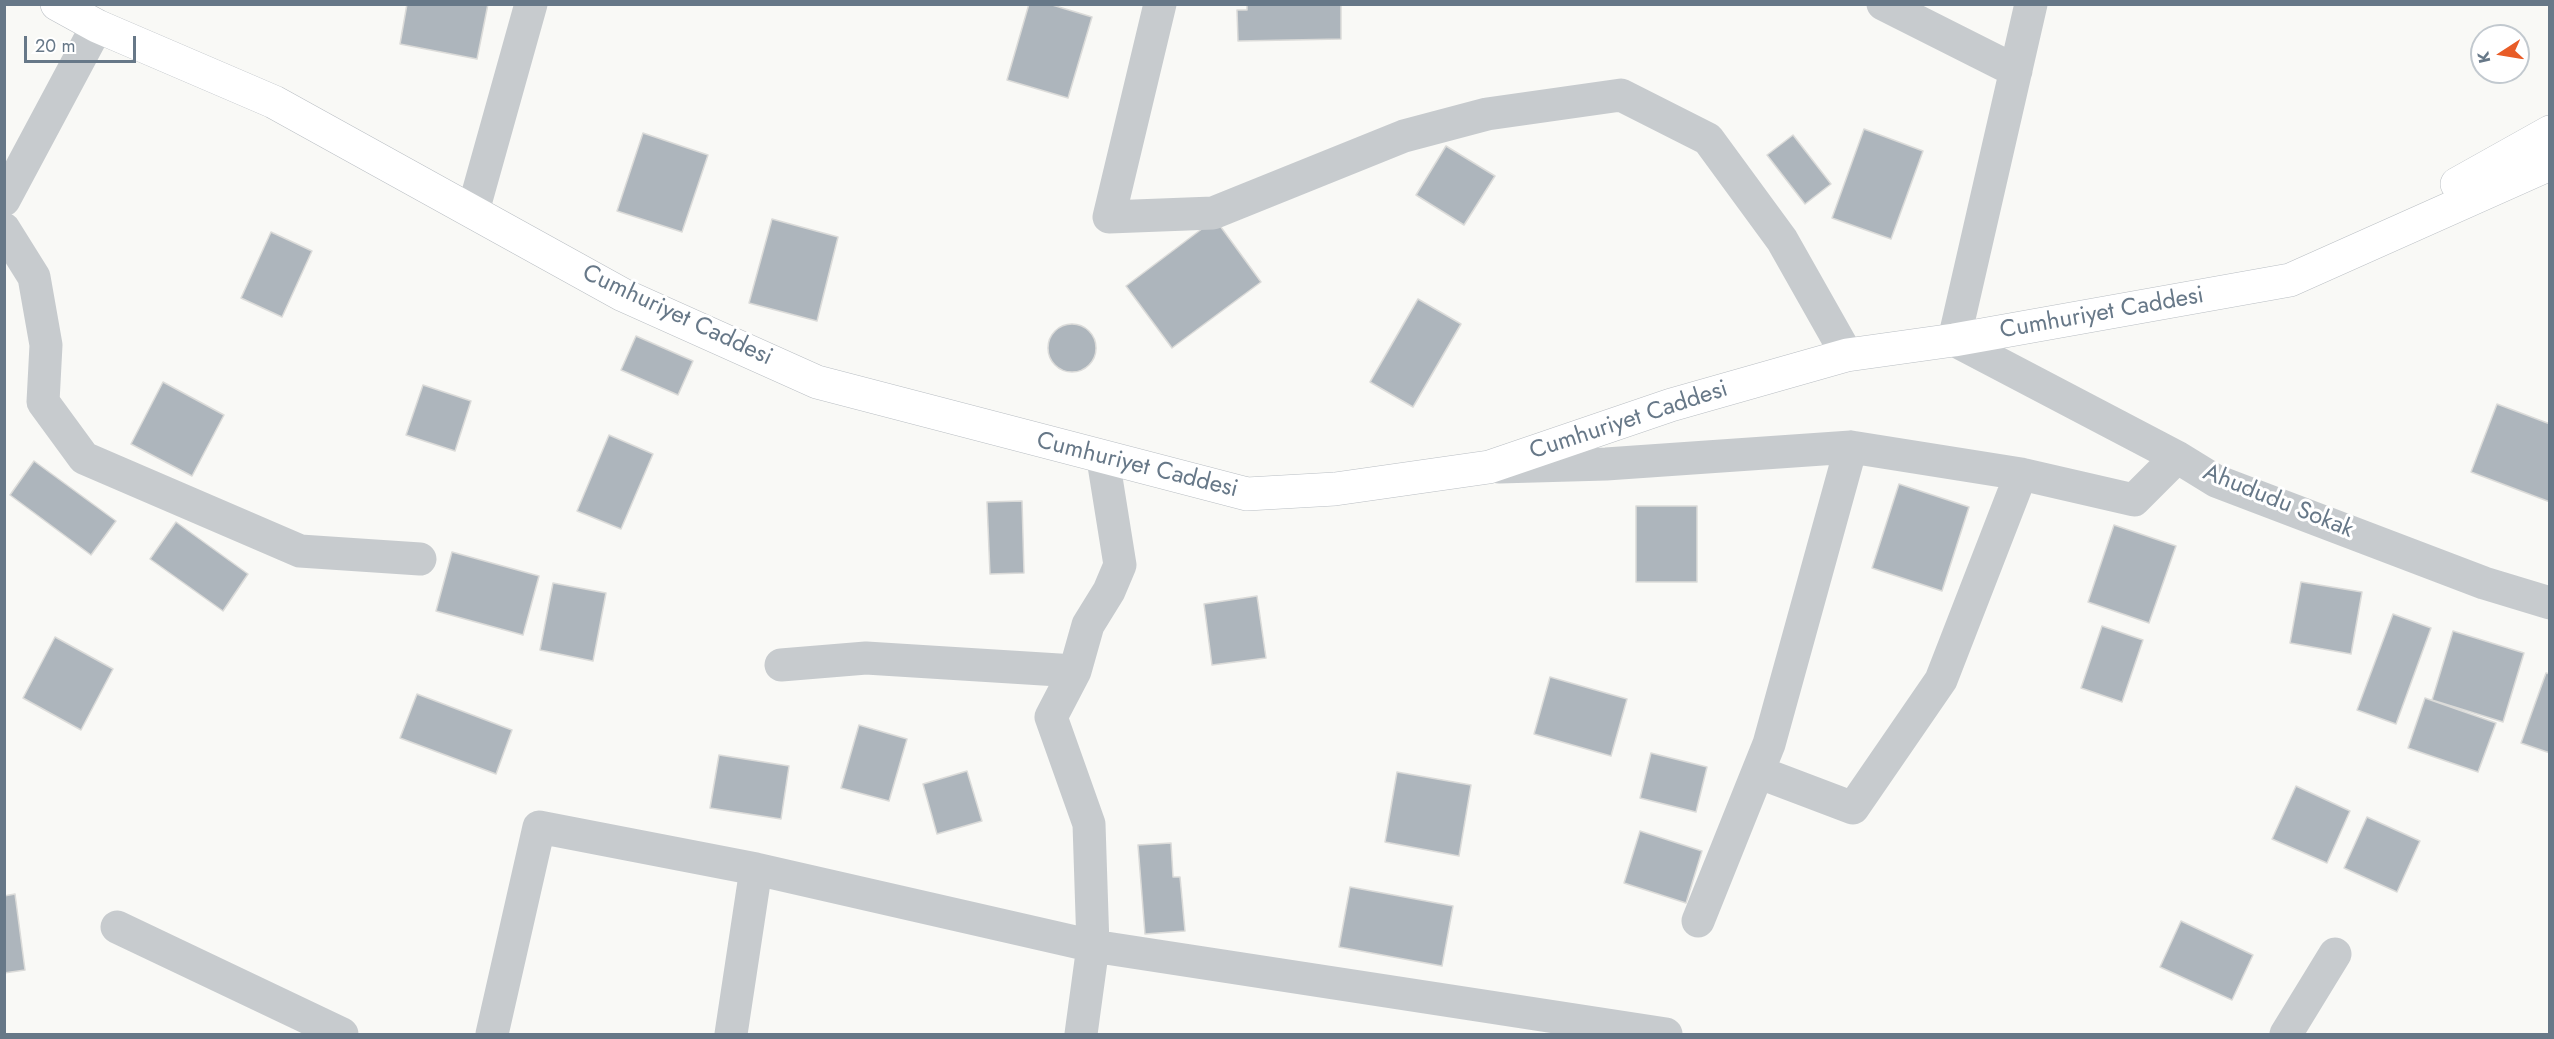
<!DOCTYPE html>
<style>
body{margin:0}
#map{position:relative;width:2554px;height:1039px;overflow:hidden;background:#f9f9f6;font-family:Jost,sans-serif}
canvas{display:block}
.frame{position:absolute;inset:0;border:6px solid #677888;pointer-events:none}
.north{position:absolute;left:2470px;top:24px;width:60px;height:60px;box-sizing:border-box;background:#fff;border:2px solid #c2c9cf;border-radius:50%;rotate:258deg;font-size:16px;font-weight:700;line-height:24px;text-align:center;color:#677888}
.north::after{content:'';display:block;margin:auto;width:21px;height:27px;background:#e85c27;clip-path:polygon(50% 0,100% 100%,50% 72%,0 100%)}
.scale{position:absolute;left:24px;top:36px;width:112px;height:27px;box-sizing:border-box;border:3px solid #677888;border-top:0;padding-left:8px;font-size:18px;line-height:21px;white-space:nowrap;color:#677888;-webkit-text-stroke:4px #fff;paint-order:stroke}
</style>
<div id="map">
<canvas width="2554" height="1039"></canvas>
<div class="frame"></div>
<div class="north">K</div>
<div class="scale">20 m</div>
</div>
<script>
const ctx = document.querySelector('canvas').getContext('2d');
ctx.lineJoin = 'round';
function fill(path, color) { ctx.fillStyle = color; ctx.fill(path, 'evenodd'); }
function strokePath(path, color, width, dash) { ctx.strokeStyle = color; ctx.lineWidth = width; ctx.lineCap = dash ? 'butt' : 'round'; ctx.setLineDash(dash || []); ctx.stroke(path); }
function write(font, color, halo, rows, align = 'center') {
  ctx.font = font + ' Jost,sans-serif'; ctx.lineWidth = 6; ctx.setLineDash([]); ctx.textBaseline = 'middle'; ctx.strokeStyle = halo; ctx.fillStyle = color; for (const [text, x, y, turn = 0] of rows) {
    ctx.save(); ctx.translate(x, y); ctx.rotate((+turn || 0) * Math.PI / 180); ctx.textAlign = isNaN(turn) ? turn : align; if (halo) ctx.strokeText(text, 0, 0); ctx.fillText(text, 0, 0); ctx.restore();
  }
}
const building = new Path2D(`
 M 407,4 L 488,4 L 477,59 L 400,44 Z
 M 1029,4 L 1049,4 L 1092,17 L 1068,98 L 1007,80 Z
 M 1247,4 L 1341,4 L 1341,39 L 1238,41 L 1237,10 L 1247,10 Z
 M 1864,129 L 1923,151 L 1891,239 L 1832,218 Z
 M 643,133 L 708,155 L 682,232 L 617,211 Z
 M 1793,135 L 1831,184 L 1805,204 L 1767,155 Z
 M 1446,146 L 1495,176 L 1464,225 L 1416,195 Z
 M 772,219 L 838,237 L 817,321 L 749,303 Z
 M 1215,219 L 1261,282 L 1172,348 L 1126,286 Z
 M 271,232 L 312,251 L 282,317 L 241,298 Z
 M 1418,299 L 1461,324 L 1413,407 L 1370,382 Z
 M1048 348a24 24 0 1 1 48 0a24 24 0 1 1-48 0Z
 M 636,336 L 693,361 L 678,395 L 621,370 Z
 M 163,382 L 224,415 L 192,476 L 131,444 Z
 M 423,385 L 471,401 L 455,451 L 406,435 Z
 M 2497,404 L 2550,424 L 2550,502 L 2471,472 Z
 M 609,435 L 653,454 L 621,529 L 577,511 Z
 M 34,461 L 116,521 L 91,555 L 10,495 Z
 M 1899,484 L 1969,507 L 1942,591 L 1872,568 Z
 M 1022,501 L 1024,573 L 990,574 L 987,502 Z
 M 1636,506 L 1697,506 L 1697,582 L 1636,582 Z
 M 176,522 L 248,574 L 223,611 L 150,559 Z
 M 2114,525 L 2176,546 L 2149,623 L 2088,602 Z
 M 452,552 L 539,576 L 523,635 L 436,611 Z
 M 2301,582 L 2362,592 L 2351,654 L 2290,643 Z
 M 553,583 L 606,593 L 593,661 L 540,650 Z
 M 1257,596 L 1266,658 L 1212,665 L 1204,604 Z
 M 2393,614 L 2431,628 L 2396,724 L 2357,710 Z
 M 2102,626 L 2143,640 L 2122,702 L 2081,688 Z
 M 2453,631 L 2524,653 L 2503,722 L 2432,700 Z
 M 55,637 L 113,669 L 81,730 L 23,698 Z
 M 2546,673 L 2550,674 L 2550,753 L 2521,743 Z
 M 1550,677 L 1627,699 L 1611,756 L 1534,734 Z
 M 417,694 L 512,730 L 496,774 L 400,738 Z
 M 2425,698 L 2496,723 L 2478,772 L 2408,748 Z
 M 859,725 L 907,739 L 889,801 L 841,788 Z
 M 1651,753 L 1707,767 L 1696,812 L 1640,798 Z
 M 719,755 L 789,766 L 781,819 L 710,808 Z
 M 967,771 L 982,821 L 937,834 L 923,784 Z
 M 1397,772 L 1471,785 L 1459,856 L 1385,842 Z
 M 2296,786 L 2350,811 L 2327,863 L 2272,839 Z
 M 2367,817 L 2420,841 L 2397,892 L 2344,868 Z
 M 1640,831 L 1702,851 L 1686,903 L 1624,883 Z
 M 1171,843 L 1173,877 L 1180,877 L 1185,931 L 1145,934 L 1138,845 Z
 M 1350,887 L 1453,906 L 1442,966 L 1339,947 Z
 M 15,894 L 25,970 L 4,973 L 4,896 Z
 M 2181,921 L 2253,955 L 2232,1000 L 2160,967 Z`);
fill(building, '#adb5bc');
strokePath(building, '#dbdbd9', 1.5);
const secondary = new Path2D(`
 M 57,4 L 97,26 L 274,102 L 623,295 L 817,382 L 1247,494 L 1335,489 L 1489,467 L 1671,405 L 1847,355 L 1954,340 L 2290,280 L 2550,164
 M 2457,184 L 2550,132`);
strokePath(secondary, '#b9bec3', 34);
strokePath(new Path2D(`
 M 1160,4 L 1109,217 L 1213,213 L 1404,136 L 1487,114 L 1621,95 L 1708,139 L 1782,240 L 1847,355
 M 1883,4 L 2016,71
 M 2031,4 L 1954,340 L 2177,457 L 2216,481 L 2484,583 L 2550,603
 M 4,200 L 97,26
 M 473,211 L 531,4
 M 4,229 L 34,277 L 46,345 L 43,402 L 84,458 L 300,551 L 420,559
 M 1499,467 L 1606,464 L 1851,447 L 2021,474 L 2134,500 L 2177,457
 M 781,665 L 866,658 L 1075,671
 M 1758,772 L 1853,808 L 1941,680 L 2021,474
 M 1698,921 L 1769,744 L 1851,447
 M 117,927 L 342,1034
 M 492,1034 L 539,827 L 756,869 L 1093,946 L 1666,1034
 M 731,1034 L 756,869
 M 1081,1034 L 1093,946 L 1089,824 L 1051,717 L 1075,671 L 1088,625 L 1109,591 L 1120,565 L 1103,459
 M 2286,1034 L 2335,954`), '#c7cbce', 33);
strokePath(secondary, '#fff', 33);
write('24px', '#677888', '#fff', [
 ["Cumhuriyet Caddesi",2102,314,-10],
 ["Cumhuriyet Caddesi",677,316,25],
 ["Cumhuriyet Caddesi",1629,421,-18],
 ["Cumhuriyet Caddesi",1137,466,14],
 ["Ahududu Sokak",2278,502,22]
]);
</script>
